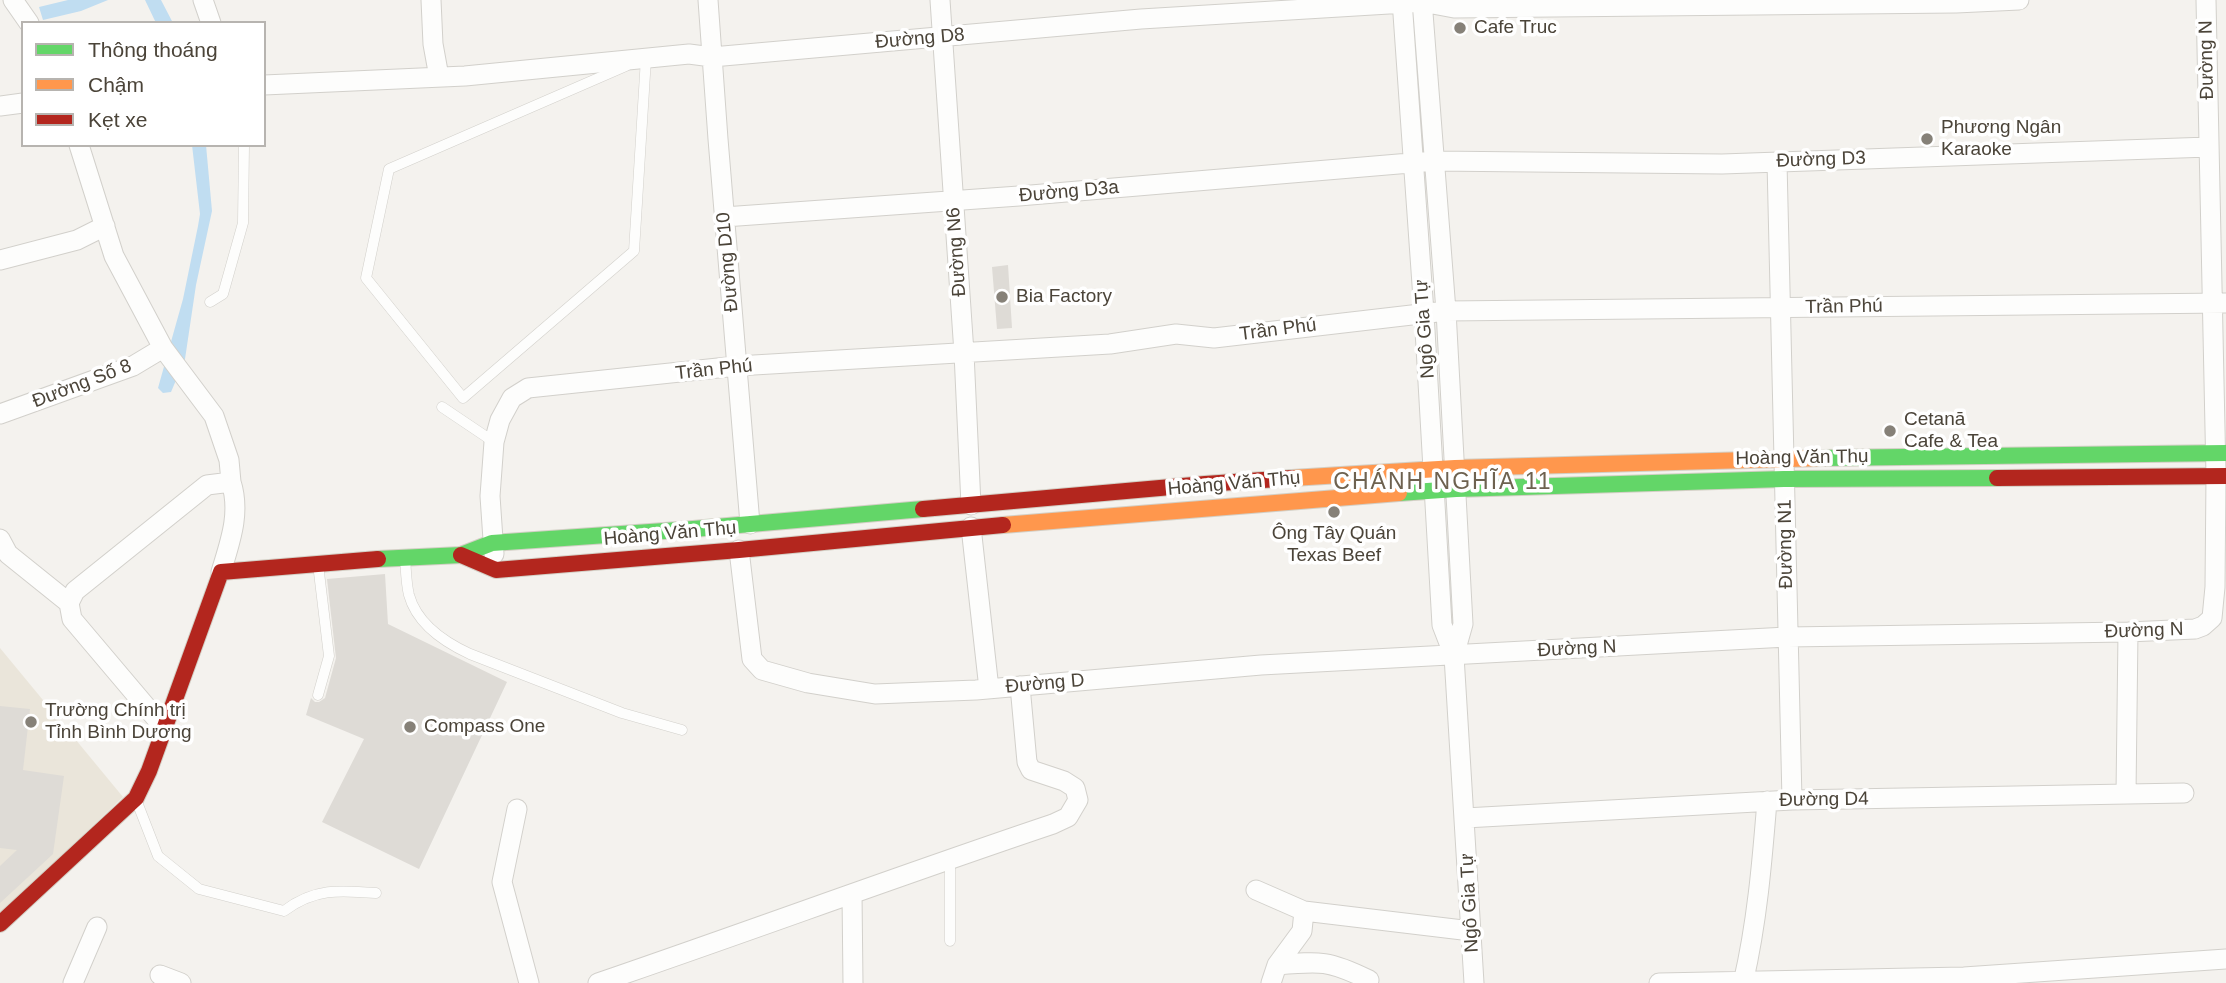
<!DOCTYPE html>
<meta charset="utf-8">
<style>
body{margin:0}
#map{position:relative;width:2226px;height:983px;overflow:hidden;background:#f4f2ee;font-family:Arial,sans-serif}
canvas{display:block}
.legend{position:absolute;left:21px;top:21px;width:245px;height:126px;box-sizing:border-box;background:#fff;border:2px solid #b7b4b0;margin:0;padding:9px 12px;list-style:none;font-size:21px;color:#4b4439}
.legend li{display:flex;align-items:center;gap:14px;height:35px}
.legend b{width:35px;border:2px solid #b7b4b0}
</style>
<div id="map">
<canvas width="2226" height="983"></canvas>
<ul class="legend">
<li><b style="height:9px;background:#63d668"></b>Thông thoáng</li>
<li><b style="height:9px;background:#ff974d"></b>Chậm</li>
<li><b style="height:9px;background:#b3261e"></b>Kẹt xe</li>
</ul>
</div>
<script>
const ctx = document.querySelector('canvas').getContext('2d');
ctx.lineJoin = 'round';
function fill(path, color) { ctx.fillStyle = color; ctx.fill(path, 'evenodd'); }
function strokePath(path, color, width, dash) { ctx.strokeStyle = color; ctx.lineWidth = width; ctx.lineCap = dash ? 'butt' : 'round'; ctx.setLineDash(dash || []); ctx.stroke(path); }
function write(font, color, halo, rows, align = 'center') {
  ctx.font = font + ' Arial,sans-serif'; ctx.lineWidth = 7; ctx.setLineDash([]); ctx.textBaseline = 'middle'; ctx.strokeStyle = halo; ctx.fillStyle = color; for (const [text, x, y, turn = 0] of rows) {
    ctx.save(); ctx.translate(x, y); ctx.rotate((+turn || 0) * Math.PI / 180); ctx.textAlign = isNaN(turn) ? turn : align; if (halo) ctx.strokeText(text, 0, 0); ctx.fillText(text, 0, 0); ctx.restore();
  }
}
fill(new Path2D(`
 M 0,648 L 123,797 L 0,914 Z`), '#eae5da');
fill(new Path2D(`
 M 68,0 L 108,0 L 81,11 L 43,20 L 39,7 Z
 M 145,0 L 161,0 L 173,23 L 156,23 Z
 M 192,145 L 206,145 L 212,211 L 196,285 L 185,359 L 171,392 L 163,393 L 158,388 L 183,299 L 198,226 L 200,214 Z`), '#c0ddf1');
fill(new Path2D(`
 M 1008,265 L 1012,328 L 997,329 L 992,267 Z
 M 385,574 L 388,624 L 507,682 L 419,869 L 322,822 L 364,739 L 306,715 L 311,698 L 315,702 L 319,702 L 325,698 L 336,658 L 327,579 Z
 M 0,706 L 30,709 L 23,770 L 64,776 L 53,854 L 0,903 L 0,866 L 17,850 L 0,848 Z`), '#dedbd6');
const lane = new Path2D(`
 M 626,66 L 389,169 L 366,278 L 463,398 L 634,251 L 646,58
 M 210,302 L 223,294 L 243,223 L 244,145
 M 442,407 L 494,442
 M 405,557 C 406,570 406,583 409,595 C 417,624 444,642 470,654 L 622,713 L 682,730
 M 318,695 L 329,656 L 318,564
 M 137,802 L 158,856 L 199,889 L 284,911 C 314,888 340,890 376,893
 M 950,941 L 950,859`);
const street = new Path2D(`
 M 13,0 L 29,23
 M 203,0 L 211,23
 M 431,0 L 433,44 L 439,77
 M 708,0 L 718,139 L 750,524
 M 940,0 L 964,353 L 971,505
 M 1402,0 L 1424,313 L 1442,625 L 1454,656 L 1474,983
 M 1422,0 L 1446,311 L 1463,624 L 1454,656
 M 264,85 L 465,76 L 689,54 L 712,57 L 1141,19 L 1422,2 L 1454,8 L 1956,3 L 2019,0
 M 0,106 L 23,103
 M 79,145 L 114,256 L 163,348 L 214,416 L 229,460 L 231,482
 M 1777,162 L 1792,800
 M 724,217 L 1019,196 L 1434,161 L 1722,164 L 2209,147
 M 0,260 L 77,240 L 105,226
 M 0,414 L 133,366 L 163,348
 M 971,527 L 989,689
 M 0,539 L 8,554 L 69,603 L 72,619 L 165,729
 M 739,550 L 752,659 L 762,670 L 808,683 L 875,694 L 976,690 L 1261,665 L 1787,637 L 2128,632 L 2195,629 L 2203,626 L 2212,618 L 2215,587 L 2216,476 L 2206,0
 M 494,554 L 490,496 L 494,442 L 500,420 L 512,398 L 528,388 L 737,366 L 1110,344 L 1176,334 L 1214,338 L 1446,311 L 2226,303
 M 69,603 L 75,591 L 207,485 L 231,482 C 241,513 230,542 221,572
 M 2126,794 L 2128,632
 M 517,809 L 502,882 L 529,983
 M 1465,818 L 1792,800 L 2184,793
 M 1256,890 L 1304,911 L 1302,931 L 1277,965 L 1271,983
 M 852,894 L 853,983
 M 1304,911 L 1471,931
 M 1277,965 C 1320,961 1329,960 1369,980
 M 160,975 L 181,983
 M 73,983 L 97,927
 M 598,983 C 750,931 901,875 1053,824 L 1068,817 L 1078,800 L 1075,788 L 1064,781 L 1031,770 L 1027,762 L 1020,686
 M 1659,983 L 1964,977 L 2226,959
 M 1743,983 C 1757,923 1762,863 1767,801`);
const fast = new Path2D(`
 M 1823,458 L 2226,453
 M 1399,493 L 1456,489 L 1784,479 L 1997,478
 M 378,559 L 461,555 L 492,543 L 693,529 L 923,509`);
const slow = new Path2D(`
 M 1292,478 L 1455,468 L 1823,458
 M 1003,525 L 1399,493`);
const jam = new Path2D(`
 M 1997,478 L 2226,476
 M 923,509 L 1205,484 L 1292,478
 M 461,555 L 496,570 L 739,550 L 1003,525
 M 0,924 L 136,798 L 149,771 L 221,572 L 378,559`);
strokePath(lane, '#d2d0cb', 11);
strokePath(street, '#d2d0cb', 21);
strokePath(fast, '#d3cfc5', 18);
strokePath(slow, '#d3cfc5', 18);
strokePath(jam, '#d3cfc5', 18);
strokePath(lane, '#fdfdfc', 10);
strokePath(street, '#fdfdfc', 19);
strokePath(fast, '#63d668', 16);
strokePath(slow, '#ff974d', 16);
strokePath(jam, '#b3261e', 16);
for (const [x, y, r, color] of [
 [1460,28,7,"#868178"],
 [1927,139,7,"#868178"],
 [1002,297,7,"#868178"],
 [1890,431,7,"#868178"],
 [1334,512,7,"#868178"],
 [31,722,7,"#868178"],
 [410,727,7,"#868178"]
]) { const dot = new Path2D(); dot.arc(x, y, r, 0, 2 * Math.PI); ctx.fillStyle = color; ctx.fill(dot); strokePath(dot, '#fff', 2.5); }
write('19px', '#4b4439', '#fff', [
 ["Cafe Truc",1474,28],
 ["Phương Ngân",1941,128],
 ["Karaoke",1941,150],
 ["Bia Factory",1016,297],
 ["Cetanā",1904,420],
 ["Cafe & Tea",1904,442],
 ["Ông Tây Quán",1334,534,"center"],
 ["Texas Beef",1334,556,"center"],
 ["Trường Chính trị",45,711],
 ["Tỉnh Bình Dương",45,733],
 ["Compass One",424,727]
], 'left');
write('19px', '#4b4439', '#fff', [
 ["Đường D8",920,39,-5],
 ["Đường N",2207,60,-91],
 ["Đường D3",1821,160,-2],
 ["Đường D3a",1069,192,-5],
 ["Đường N6",957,252,-94],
 ["Đường D10",728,262,-95],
 ["Trần Phú",1844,307,-1],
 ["Ngô Gia Tự",1425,329,-94],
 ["Trần Phú",1278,330,-7],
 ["Trần Phú",714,370,-6],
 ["Đường Số 8",82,384,-21],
 ["Hoàng Văn Thụ",1802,458,-1],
 ["Hoàng Văn Thụ",1234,484,-5],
 ["Hoàng Văn Thụ",670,534,-5],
 ["Đường N1",1786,544,-91],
 ["Đường N",2144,631,-2],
 ["Đường N",1577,649,-3],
 ["Đường D",1045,684,-5],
 ["Đường D4",1824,800,-1],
 ["Ngô Gia Tự",1470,903,-93]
]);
ctx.letterSpacing = '2px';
write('23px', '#6e6250', '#fff', [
 ["CHÁNH NGHĨA 11",1443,483]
]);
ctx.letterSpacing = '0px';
</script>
